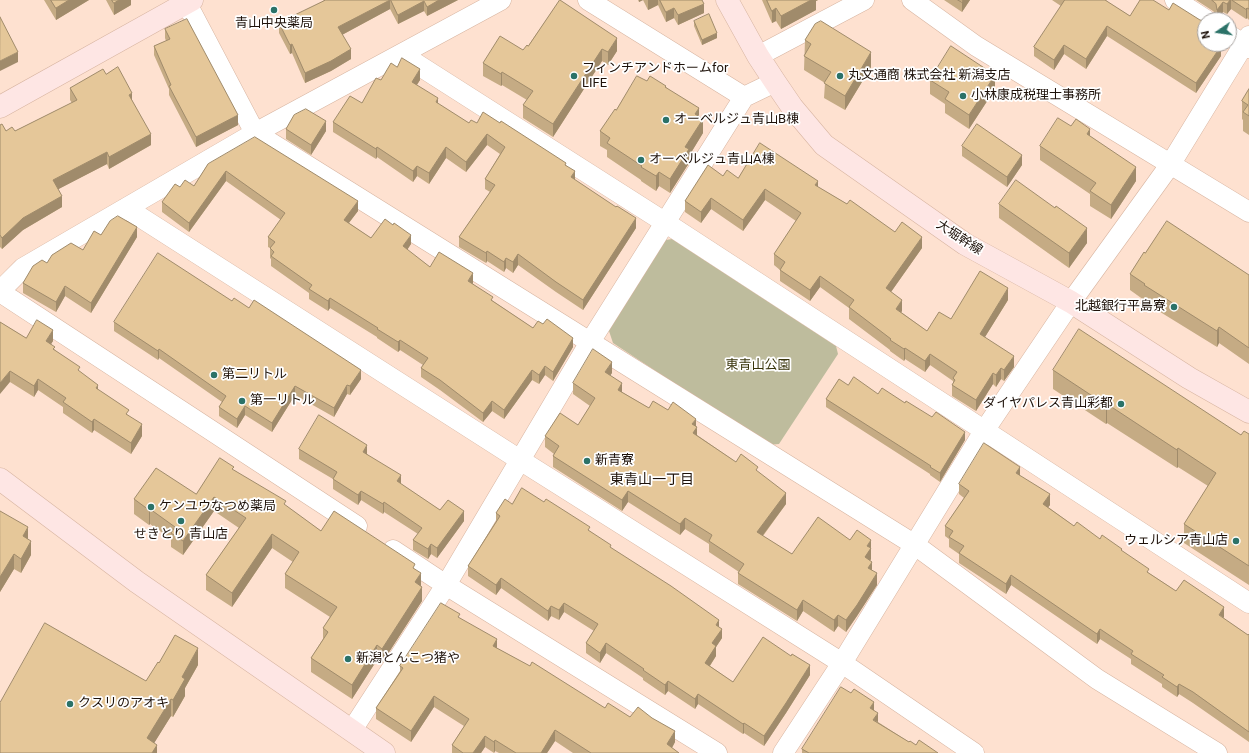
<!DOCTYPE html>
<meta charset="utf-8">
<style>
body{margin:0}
#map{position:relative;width:1249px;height:753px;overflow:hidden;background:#fee1d0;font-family:Roboto,sans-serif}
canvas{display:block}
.north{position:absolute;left:1197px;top:12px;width:40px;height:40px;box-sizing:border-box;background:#fff;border:1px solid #a5a09d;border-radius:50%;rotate:257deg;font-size:11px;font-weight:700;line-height:16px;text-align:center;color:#1e120a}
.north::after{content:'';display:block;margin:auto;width:14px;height:18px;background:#2b7268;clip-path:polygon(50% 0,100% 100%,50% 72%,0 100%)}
</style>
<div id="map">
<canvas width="1249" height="753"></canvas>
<div class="north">N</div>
</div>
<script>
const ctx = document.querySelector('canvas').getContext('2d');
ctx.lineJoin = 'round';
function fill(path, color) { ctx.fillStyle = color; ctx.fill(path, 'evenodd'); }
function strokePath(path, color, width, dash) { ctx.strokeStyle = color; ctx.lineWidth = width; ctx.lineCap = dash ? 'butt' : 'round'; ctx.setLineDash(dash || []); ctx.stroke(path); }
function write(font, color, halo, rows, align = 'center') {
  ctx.font = font + ' Roboto,"Noto Sans JP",sans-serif'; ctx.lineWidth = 3.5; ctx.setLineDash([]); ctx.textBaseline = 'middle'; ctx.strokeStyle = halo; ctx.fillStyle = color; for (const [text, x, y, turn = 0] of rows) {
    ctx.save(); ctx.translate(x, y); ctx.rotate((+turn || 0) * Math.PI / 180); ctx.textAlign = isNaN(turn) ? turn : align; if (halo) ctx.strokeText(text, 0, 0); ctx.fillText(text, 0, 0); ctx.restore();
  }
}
fill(new Path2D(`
 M 672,239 L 836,346 L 838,354 L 779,444 L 768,445 L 613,343 L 608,328 L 660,241 Z`), '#bebc9d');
const street = new Path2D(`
 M 185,0 L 255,133 L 915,545 L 1097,679 L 1217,753
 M 588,0 L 744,97
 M 912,0 L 976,46 L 1249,212
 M 1175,0 L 1206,20
 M 1229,35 L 1249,48
 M 401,54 L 666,223 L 1249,603
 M 758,56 L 864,0
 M 126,208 L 520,460 L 842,663 L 974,753
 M 0,291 L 23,268 L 255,133 L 501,0
 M 0,292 L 357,526
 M 393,550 L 446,585 L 717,753
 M 352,730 L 446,585 L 590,342 L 744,97 L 775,82
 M 783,753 L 842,663 L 984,431 L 1071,302 L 1170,165 L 1249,36`);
const secondary = new Path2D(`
 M 727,0 L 758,56 L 775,82 L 792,107 L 824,145 L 965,244 L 1071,302 L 1189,378 L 1249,412
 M 0,107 L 192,0
 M 0,479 L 137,582 L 384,753`);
strokePath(street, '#d7b4a0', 21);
strokePath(secondary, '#d7b4a0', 23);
strokePath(street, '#fff', 20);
strokePath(secondary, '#fee6e4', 22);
fill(new Path2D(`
 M 44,0 L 89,0 L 56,20 Z
 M 106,0 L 131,0 L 131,5 L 114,15 Z
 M 323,0 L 458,0 L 427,16 L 424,11 L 398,24 L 390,9 L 342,35 L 351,59 L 331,71 L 305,83 L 292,53 L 290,54 L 279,33 L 279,23 L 324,1 Z
 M 560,0 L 617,51 L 608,65 L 602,61 L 553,137 L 523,118 L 523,105 L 527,100 L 502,85 L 501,86 L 483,76 L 483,63 L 523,50 L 528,46 Z
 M 638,0 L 702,0 L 704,13 L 678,25 L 674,18 L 666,22 L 658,5 L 648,10 L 643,0 L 639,2 Z
 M 762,0 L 818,0 L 816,1 L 816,10 L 781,29 L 776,21 L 772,23 Z
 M 944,0 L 970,0 L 962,12 Z
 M 1052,0 L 1107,0 L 1106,1 L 1130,16 L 1205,44 L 1221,56 L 1196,93 L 1107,36 L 1086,69 L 1064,54 L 1054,70 L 1034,56 L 1034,47 L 1061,6 Z
 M 1196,0 L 1249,0 L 1249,20 L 1247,18 L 1246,19 L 1231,9 L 1227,14 L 1223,12 L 1217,20 L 1216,14 L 1213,11 Z
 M 694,21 L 717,38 L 702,45 L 694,26 Z
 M 165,29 L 238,125 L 196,147 L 169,95 L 169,89 L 154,55 L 154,46 L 166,41 L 165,38 Z
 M 805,40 L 871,67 L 845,110 L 824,98 L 825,83 L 804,70 Z
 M 397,67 L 420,80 L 417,85 L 438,104 L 469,123 L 477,123 L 566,165 L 575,180 L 636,228 L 583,310 L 556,292 L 518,265 L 513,273 L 506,268 L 504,272 L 487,261 L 486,263 L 459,247 L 459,237 L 490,192 L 485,189 L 485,179 L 500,154 L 487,145 L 466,172 L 446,158 L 429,184 L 417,176 L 413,182 L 377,157 L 376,159 L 333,132 L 333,122 L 362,103 L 381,80 Z
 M 106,74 L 132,100 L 151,145 L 109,169 L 107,164 L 58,189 L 62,207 L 23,230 L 2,249 L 0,247 L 0,125 L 6,131 L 15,131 L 72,103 L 70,100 L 70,88 Z
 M 930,80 L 995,89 L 969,129 L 945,113 L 945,104 L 930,94 Z
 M 647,81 L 666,87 L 699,116 L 703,133 L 689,156 L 689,163 L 670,193 L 659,186 L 656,191 L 641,181 L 641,180 L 607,157 L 607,150 L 600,146 L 600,131 L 616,110 Z
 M 1249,89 L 1249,135 L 1243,131 L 1243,120 L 1242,119 L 1242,101 Z
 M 1071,126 L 1090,136 L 1136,181 L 1111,219 L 1090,206 L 1090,194 L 1040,160 L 1040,146 Z
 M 286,129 L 326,131 L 311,155 L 286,139 Z
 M 962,146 L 1022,165 L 1007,187 L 962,156 Z
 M 208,164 L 358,211 L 349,223 L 371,238 L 411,244 L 407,250 L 430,267 L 473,283 L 473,284 L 493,301 L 533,328 L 573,347 L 553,381 L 545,375 L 539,384 L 532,380 L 504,419 L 492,411 L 483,422 L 440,390 L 421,377 L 421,368 L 423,365 L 400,350 L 398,352 L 377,338 L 377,337 L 330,308 L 328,311 L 309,299 L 309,293 L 271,266 L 271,259 L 270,258 L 270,248 L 268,247 L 268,237 L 281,220 L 226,181 L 189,232 L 162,212 L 162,202 L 180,187 L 194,186 Z
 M 723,176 L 738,178 L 818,187 L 895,232 L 922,248 L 891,292 L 902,311 L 901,312 L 927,331 L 951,319 L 1008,300 L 985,337 L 1014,367 L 1004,381 L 1001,379 L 996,387 L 993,384 L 976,411 L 952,396 L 952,385 L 953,383 L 953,381 L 930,365 L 925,372 L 905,359 L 904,361 L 890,351 L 890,350 L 849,319 L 849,308 L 820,287 L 810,301 L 780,281 L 780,270 L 774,265 L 774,254 L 796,221 L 765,200 L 743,231 L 711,209 L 701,223 L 685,212 L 685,201 Z
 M 999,204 L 1087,243 L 1069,268 L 999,218 Z
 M 101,235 L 137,237 L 91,313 L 65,296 L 56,312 L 23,293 L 23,283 L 47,263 L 83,250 Z
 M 1145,253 L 1249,275 L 1249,364 L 1219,343 L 1217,347 L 1144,302 L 1144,300 L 1130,290 L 1130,274 Z
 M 0,322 L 26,338 L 53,341 L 51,344 L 55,350 L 80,372 L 98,390 L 129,416 L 142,436 L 131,454 L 94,430 L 92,433 L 63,413 L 63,407 L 38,390 L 34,397 L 10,382 Z
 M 114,322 L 361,379 L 350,395 L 347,394 L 334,417 L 295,395 L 272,432 L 245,415 L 237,428 L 219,416 L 219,407 L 222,402 L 159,358 L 158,360 L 114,331 Z
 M 1053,370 L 1241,435 L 1249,434 L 1249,585 L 1184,543 L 1184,524 L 1208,486 L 1178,467 L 1177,468 L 1107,423 L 1106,424 L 1053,389 Z
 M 612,373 L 610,375 L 622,392 L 649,408 L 668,410 L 696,426 L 697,435 L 736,462 L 758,472 L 786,504 L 763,536 L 792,554 L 850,540 L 871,548 L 871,559 L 870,561 L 872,571 L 877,585 L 857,616 L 846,632 L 838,626 L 834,632 L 803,611 L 797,621 L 738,584 L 738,573 L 739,572 L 709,552 L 709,544 L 685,529 L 680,535 L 628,502 L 622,511 L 553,467 L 553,456 L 554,454 L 545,447 L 545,436 L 578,425 L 590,406 L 573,394 L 573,383 Z
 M 878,394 L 905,403 L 965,440 L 940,482 L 930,475 L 930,474 L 826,407 L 826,399 Z
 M 299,449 L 367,454 L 401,484 L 440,510 L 464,521 L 437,558 L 431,554 L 428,559 L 413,550 L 413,540 L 418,534 L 384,512 L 383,514 L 361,500 L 358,505 L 333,489 L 333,479 L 299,459 Z
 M 234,470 L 286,506 L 321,531 L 415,569 L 421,586 L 422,601 L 382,663 L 377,660 L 352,699 L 311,672 L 311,658 L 323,639 L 323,628 L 330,617 L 285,588 L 285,574 L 293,562 L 272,548 L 232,607 L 206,590 L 206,575 L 239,528 L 214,511 L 183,555 L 171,547 L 171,539 L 150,524 L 149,525 L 134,514 L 134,499 L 196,494 Z
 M 1020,476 L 1050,505 L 1048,507 L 1074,526 L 1100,539 L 1122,551 L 1149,573 L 1176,591 L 1223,618 L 1248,635 L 1249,634 L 1249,742 L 1193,703 L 1179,694 L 1177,697 L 1162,687 L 1162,684 L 1131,664 L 1131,659 L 1100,639 L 1097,644 L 1011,585 L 1006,594 L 959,563 L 959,554 L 949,547 L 949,539 L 945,536 L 945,526 L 964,498 L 959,494 L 959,484 Z
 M 512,504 L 590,531 L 611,548 L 719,627 L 722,638 L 716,647 L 716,656 L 710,666 L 733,682 L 810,675 L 786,713 L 764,746 L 744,733 L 743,734 L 698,704 L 695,709 L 668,691 L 665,695 L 643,680 L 643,678 L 606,653 L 600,663 L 586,653 L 586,643 L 594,631 L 564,612 L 559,620 L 551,616 L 548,621 L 501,588 L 496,595 L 468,576 L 468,566 L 496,521 L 496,513 Z
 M 0,511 L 28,539 L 31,555 L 21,573 L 14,569 L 0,592 Z
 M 460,618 L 497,648 L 605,708 L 630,717 L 675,742 L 672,748 L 679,753 L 573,753 L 555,741 L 547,753 L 499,753 L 495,751 L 494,753 L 485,747 L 481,753 L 452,753 L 452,745 L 464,726 L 434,707 L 411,742 L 376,719 L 376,708 L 400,671 L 400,666 Z
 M 159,663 L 198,665 L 185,688 L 185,696 L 173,717 L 171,716 L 154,743 L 157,753 L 0,753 L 146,681 Z
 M 874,710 L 878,722 L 909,742 L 916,745 L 938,753 L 802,753 L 802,749 Z`), '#c5ab84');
fill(new Path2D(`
 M 69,0 L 89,0 L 56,20 L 56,8 Z
 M 119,0 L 131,0 L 131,5 L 114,15 L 114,3 Z
 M 390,0 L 390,9 L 338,37 L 338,27 Z
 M 439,0 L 458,0 L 427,16 L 427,7 Z
 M 639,0 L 643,0 L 639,2 Z
 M 648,0 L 658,0 L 658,5 L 648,10 Z
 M 811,0 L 818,0 L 816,1 L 816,10 L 781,29 L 781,16 Z
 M 963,0 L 970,0 L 962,12 L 962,2 Z
 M 1230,0 L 1231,0 L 1231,9 L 1227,14 L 1227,4 Z
 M 424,1 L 424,11 L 398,24 L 398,15 Z
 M 1223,2 L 1223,12 L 1217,20 L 1217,10 Z
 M 704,4 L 704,13 L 678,25 L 678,15 Z
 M 674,8 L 674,18 L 666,22 L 666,12 Z
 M 776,8 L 776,21 L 772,23 L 772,11 Z
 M 1247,8 L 1247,18 L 1246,19 L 1246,9 Z
 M 1107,26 L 1107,36 L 1086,69 L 1086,59 Z
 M 1205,28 L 1205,38 L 1202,33 Z
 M 717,33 L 717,38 L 702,45 L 702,40 Z
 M 617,38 L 617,51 L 608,65 L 608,52 Z
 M 292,44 L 292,53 L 290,54 L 290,45 Z
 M 1064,45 L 1064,54 L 1054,70 L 1054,60 Z
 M 1221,46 L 1221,56 L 1196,93 L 1196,83 Z
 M 351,49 L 351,59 L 331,71 L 305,83 L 305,73 Z
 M 602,49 L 602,61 L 553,137 L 553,124 Z
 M 18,52 L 18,62 L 0,71 L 0,61 Z
 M 871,52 L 871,67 L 845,110 L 845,96 Z
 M 420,69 L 420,80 L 412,92 L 412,82 Z
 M 502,72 L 502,85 L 501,86 L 501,74 Z
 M 995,75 L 995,89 L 969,129 L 969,115 Z
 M 132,93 L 132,105 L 129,95 Z
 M 438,98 L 438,108 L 436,102 Z
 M 699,108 L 699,122 L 695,114 Z
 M 238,115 L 238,125 L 196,147 L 196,137 Z
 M 703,119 L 703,133 L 689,156 L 689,163 L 670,193 L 670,179 L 685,147 Z
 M 326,121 L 326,131 L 311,155 L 311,145 Z
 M 1090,129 L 1090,143 L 1087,134 Z
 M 151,134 L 151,145 L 109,169 L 109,157 Z
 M 487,134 L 487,145 L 466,172 L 466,162 Z
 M 377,147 L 377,157 L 376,159 L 376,149 Z
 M 446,147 L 446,158 L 429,184 L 429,173 Z
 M 107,152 L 107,164 L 53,192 L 53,180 Z
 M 1022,155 L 1022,165 L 1007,187 L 1007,177 Z
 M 417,166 L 417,176 L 413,182 L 413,171 Z
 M 1136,167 L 1136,181 L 1111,219 L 1111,205 Z
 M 226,171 L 226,181 L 189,232 L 189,223 Z
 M 575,171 L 575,181 L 571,177 Z
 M 659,172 L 659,186 L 656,191 L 656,176 Z
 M 818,181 L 818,192 L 815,185 Z
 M 765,189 L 765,200 L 743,231 L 743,220 Z
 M 62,196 L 62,207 L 23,230 L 2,249 L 2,238 L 23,218 Z
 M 711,198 L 711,209 L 701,223 L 701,212 Z
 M 358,201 L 358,211 L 344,229 L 344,220 Z
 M 636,218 L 636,228 L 583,310 L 583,300 Z
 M 137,227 L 137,237 L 91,313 L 91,303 Z
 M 1087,228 L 1087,243 L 1069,268 L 1069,253 Z
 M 411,235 L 411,244 L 403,256 L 403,246 Z
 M 922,237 L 922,248 L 886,299 L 886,288 Z
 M 487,251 L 487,261 L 486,263 L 486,253 Z
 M 518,254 L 518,265 L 513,273 L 513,262 Z
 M 506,258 L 506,268 L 504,272 L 504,262 Z
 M 473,273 L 473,283 L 468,291 L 468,281 Z
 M 820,276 L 820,287 L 810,301 L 810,290 Z
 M 65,286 L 65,296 L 56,312 L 56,302 Z
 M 1008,288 L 1008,300 L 980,345 L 980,334 Z
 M 330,298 L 330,308 L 328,311 L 328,301 Z
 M 902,300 L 902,311 L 896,320 L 896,309 Z
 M 1219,327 L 1219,343 L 1217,347 L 1217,331 Z
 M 53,330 L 53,341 L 46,352 L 46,341 Z
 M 573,338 L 573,347 L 553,381 L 553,372 Z
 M 400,340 L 400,350 L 398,352 L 398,342 Z
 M 905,348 L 905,359 L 904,361 L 904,349 Z
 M 159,349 L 159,358 L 158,360 L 158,351 Z
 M 930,354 L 930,365 L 925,372 L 925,361 Z
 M 1014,356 L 1014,367 L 1004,381 L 1004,370 Z
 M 612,362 L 612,373 L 605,383 L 605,372 Z
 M 545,366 L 545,375 L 539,384 L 539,375 Z
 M 1001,368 L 1001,379 L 996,387 L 996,375 Z
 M 361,370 L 361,379 L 350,395 L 350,386 Z
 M 532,370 L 532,380 L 504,419 L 504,410 Z
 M 10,371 L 10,382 L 0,394 L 0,383 Z
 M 993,373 L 993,384 L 976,411 L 976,400 Z
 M 38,379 L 38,390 L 34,397 L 34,386 Z
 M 622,383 L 622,394 L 618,390 Z
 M 98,385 L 98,396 L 96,388 Z
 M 347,385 L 347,394 L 334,417 L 334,408 Z
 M 295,386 L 295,395 L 272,432 L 272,423 Z
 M 492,401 L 492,411 L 483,422 L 483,413 Z
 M 1107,404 L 1107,423 L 1106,424 L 1106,405 Z
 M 245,406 L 245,415 L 237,428 L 237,419 Z
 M 94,419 L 94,430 L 92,433 L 92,422 Z
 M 696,419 L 696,429 L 697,427 L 697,438 L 693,444 L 692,424 Z
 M 142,424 L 142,436 L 131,454 L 131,443 Z
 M 965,432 L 965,440 L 940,482 L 940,473 Z
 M 367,445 L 367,455 L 363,452 Z
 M 1178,448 L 1178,467 L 1177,468 L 1177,450 Z
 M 1020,467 L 1020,477 L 1016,473 Z
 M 401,475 L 401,485 L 397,481 Z
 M 361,491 L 361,500 L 358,505 L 358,495 Z
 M 628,491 L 628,502 L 622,511 L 622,500 Z
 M 786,493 L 786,504 L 757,543 L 757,532 Z
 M 1050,494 L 1050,505 L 1043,514 L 1043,504 Z
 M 214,497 L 214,511 L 183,555 L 183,541 Z
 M 384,502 L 384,512 L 383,514 L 383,504 Z
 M 150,509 L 150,524 L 149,525 L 149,510 Z
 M 464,511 L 464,521 L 437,558 L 437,548 Z
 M 685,518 L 685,529 L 680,535 L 680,524 Z
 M 28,527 L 28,542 L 23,536 Z
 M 272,534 L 272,548 L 232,607 L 232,593 Z
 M 871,540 L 871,559 L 865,568 L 865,557 L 867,546 Z
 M 31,541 L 31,555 L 21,573 L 21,559 Z
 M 431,544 L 431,554 L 428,559 L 428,549 Z
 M 14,554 L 14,569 L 0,592 L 0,577 Z
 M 872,562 L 872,573 L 868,568 Z
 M 421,573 L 421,587 L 415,582 Z
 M 877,573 L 877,585 L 857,616 L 846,632 L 846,620 Z
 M 1011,575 L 1011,585 L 1006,594 L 1006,584 Z
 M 501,578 L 501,588 L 496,595 L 496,585 Z
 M 422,587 L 422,601 L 382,663 L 382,649 Z
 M 803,600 L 803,611 L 797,621 L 797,610 Z
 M 564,603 L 564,612 L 559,620 L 559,610 Z
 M 551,606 L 551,616 L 548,621 L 548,611 Z
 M 1224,607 L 1224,618 L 1219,615 Z
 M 838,615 L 838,626 L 834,632 L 834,620 Z
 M 719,620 L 719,630 L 716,625 Z
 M 722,629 L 722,638 L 716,647 L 716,656 L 705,673 L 705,663 L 712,643 Z
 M 1100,629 L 1100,639 L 1097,644 L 1097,634 Z
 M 497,639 L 497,650 L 493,646 Z
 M 606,643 L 606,653 L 600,663 L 600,653 Z
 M 377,645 L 377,660 L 352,699 L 352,685 Z
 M 198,648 L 198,665 L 185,688 L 185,696 L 173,717 L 173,700 L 182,677 Z
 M 810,665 L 810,675 L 786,713 L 764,746 L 764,736 Z
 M 668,681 L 668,691 L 665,695 L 665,685 Z
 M 1179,684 L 1179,694 L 1177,697 L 1177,687 Z
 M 698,694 L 698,704 L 695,709 L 695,699 Z
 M 434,696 L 434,707 L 411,742 L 411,731 Z
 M 171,699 L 171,716 L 148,753 L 147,738 Z
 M 874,702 L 874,712 L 870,708 Z
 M 878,713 L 878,722 L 873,720 Z
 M 744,723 L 744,733 L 743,734 L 743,724 Z
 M 555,730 L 555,741 L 547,753 L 541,753 Z
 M 675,731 L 675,742 L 669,753 L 667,744 Z
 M 485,736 L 485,747 L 481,753 L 473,753 Z
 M 495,740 L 495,751 L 494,753 L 494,742 Z
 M 157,745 L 157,753 L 152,753 Z`), '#a08b6b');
const building = new Path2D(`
 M 51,0 L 69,0 L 56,8 Z
 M 112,0 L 119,0 L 114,3 Z
 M 326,0 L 390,0 L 338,27 L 351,49 L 331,61 L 305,73 L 292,44 L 290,45 L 279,23 Z
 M 391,0 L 439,0 L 427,7 L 424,1 L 398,15 Z
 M 560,0 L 617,38 L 608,52 L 602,49 L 553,124 L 523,105 L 533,91 L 502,72 L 501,74 L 483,63 L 500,36 L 523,50 L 527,45 L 528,46 Z
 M 660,0 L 702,0 L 704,4 L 678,15 L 674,8 L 666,12 Z
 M 767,0 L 811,0 L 781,16 L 776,8 L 772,11 Z
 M 958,0 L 963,0 L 962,2 Z
 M 1065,0 L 1105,0 L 1130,16 L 1140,0 L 1153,0 L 1169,10 L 1173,3 L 1200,20 L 1205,21 L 1205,28 L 1202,33 L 1205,35 L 1205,44 L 1218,44 L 1221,46 L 1196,83 L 1107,26 L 1086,59 L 1064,45 L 1054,60 L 1034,47 Z
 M 1212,0 L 1230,0 L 1227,4 L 1223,2 L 1217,10 L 1216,4 Z
 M 1232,0 L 1249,0 L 1249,9 L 1247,8 L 1246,9 Z
 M 709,14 L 717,33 L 702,40 L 694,21 Z
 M 0,17 L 18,52 L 0,61 Z
 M 187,19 L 238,115 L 196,137 L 169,86 L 171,85 L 154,46 L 170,39 L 165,29 Z
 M 821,21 L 871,52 L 845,96 L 824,83 L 831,72 L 804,56 L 811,44 L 805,40 L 815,24 Z
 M 951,46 L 995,75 L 969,115 L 945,99 L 949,92 L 930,80 Z
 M 402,58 L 420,69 L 412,82 L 438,98 L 436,102 L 469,123 L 471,120 L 477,123 L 483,112 L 500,123 L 501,121 L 566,163 L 565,165 L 575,171 L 571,177 L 616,207 L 617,206 L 636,218 L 583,300 L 556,282 L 518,254 L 513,262 L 506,258 L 504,262 L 487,251 L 486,253 L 459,237 L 495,185 L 485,179 L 505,147 L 487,134 L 466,162 L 446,147 L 429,173 L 417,166 L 413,171 L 377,147 L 376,149 L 333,122 L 350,96 L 362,103 L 376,78 L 381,80 L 391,63 L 397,67 Z
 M 118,67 L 132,93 L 129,95 L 151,134 L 109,157 L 107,152 L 53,180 L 62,196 L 23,218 L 2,238 L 0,235 L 0,125 L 2,124 L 6,131 L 12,127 L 15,131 L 77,100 L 70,88 L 103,69 L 106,74 Z
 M 637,76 L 647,81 L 650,76 L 666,86 L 665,87 L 699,108 L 695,114 L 703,119 L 685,147 L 689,149 L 670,179 L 659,172 L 656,176 L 641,167 L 642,166 L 607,143 L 610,138 L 600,131 L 615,109 L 616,110 Z
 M 1249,89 L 1249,116 L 1243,112 L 1248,105 L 1242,101 Z
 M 306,109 L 326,121 L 311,145 L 286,129 L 294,115 Z
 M 1058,118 L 1071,126 L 1076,119 L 1090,129 L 1087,134 L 1136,167 L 1111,205 L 1090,191 L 1096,183 L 1040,146 Z
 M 977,124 L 1022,155 L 1007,177 L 962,146 Z
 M 255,137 L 358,201 L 344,220 L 371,238 L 385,219 L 393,225 L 394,223 L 411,235 L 403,246 L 430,267 L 439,252 L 473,273 L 468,281 L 493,297 L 491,300 L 533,328 L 538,321 L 543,324 L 547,319 L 573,338 L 553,372 L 545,366 L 539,375 L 532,370 L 504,410 L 492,401 L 483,413 L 440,380 L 421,368 L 428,358 L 400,340 L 398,342 L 377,329 L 378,328 L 330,298 L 328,301 L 309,289 L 312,285 L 271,256 L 274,252 L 270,248 L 275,242 L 268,237 L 285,213 L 226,171 L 189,223 L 162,202 L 175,184 L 180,187 L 185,180 L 194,186 L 208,164 Z
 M 760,143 L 818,181 L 815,185 L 847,204 L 850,200 L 895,232 L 902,222 L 922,237 L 886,288 L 902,300 L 896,309 L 927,331 L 939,312 L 951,319 L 980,271 L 1008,288 L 980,334 L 1014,356 L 1004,370 L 1001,368 L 996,375 L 993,373 L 976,400 L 952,385 L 955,380 L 953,378 L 957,372 L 930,354 L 925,361 L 905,348 L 904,349 L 890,340 L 891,339 L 849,307 L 854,300 L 820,276 L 810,290 L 780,270 L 785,262 L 774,254 L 801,213 L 765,189 L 743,220 L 711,198 L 701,212 L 685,201 L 708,165 L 723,176 L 727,170 L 738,178 Z
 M 1016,180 L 1055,208 L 1056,206 L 1087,228 L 1069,253 L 999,204 Z
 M 118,216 L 137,227 L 91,303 L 65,286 L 56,302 L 23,283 L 33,266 L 42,260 L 47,263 L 52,255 L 71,243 L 83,250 L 94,231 L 101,235 L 110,221 Z
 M 1167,221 L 1249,275 L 1249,348 L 1219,327 L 1217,331 L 1144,285 L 1145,284 L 1130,274 L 1144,252 L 1145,253 Z
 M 158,253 L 232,301 L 234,298 L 249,308 L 254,300 L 361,370 L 350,386 L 347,385 L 334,408 L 295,386 L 272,423 L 245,406 L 237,419 L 219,407 L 226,396 L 159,349 L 158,351 L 114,322 Z
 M 37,320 L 53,330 L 46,341 L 55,347 L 53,349 L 80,367 L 78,370 L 98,385 L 96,388 L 129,410 L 126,414 L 142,424 L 131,443 L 94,419 L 92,422 L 63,402 L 66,398 L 38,379 L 34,386 L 10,371 L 0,383 L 0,322 L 26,338 Z
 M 1079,329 L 1241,435 L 1244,431 L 1249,434 L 1249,566 L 1184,524 L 1216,473 L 1178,448 L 1177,450 L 1107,404 L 1106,405 L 1053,370 Z
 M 593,349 L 612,362 L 605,372 L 622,383 L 618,390 L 649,408 L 653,401 L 668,410 L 673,402 L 696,419 L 692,424 L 697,427 L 693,433 L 736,462 L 741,454 L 758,467 L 756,470 L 786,493 L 757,532 L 792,554 L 818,517 L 850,540 L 857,530 L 871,540 L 867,546 L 871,548 L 865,557 L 872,562 L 868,568 L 877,573 L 857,605 L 846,620 L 838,615 L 834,620 L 803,600 L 797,610 L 738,573 L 744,564 L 709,541 L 712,535 L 685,518 L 680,524 L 628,491 L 622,500 L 553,456 L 559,446 L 545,436 L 560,413 L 578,425 L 595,398 L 573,383 Z
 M 854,377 L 878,394 L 882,388 L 905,403 L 906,401 L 932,417 L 936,412 L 965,432 L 940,473 L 930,467 L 931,466 L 826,399 L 839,379 L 848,385 Z
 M 319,415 L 367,445 L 363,452 L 401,475 L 397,481 L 440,510 L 448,500 L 464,511 L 437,548 L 431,544 L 428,549 L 413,540 L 422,528 L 384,502 L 383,504 L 361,491 L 358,495 L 333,479 L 337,472 L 299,449 Z
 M 984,443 L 1020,467 L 1016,473 L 1050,494 L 1043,504 L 1074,526 L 1077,522 L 1100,539 L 1102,535 L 1122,549 L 1121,550 L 1149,569 L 1147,572 L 1176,591 L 1184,580 L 1224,607 L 1219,615 L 1248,635 L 1249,634 L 1249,732 L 1193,692 L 1179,684 L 1177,687 L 1162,677 L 1164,675 L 1131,654 L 1133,651 L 1100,629 L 1097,634 L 1011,575 L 1006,584 L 959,553 L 964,546 L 949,537 L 953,531 L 945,526 L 969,491 L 959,484 Z
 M 220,458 L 234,467 L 232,469 L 286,501 L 284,504 L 321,531 L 334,511 L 415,564 L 413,568 L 421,573 L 415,582 L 422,587 L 382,649 L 377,645 L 352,685 L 311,658 L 328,632 L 323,628 L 337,607 L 285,574 L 299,552 L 272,534 L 232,593 L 206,575 L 246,518 L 214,497 L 183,541 L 171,533 L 175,527 L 150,509 L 149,510 L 134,499 L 156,468 L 196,494 Z
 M 522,488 L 544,502 L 546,499 L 590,527 L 588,530 L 611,545 L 610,547 L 671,586 L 719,620 L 716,625 L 722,629 L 712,643 L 716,646 L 705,663 L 733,682 L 763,637 L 791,656 L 792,654 L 810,665 L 786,703 L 764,736 L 744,723 L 743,724 L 698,694 L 695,699 L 668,681 L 665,685 L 643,670 L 644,669 L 606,643 L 600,653 L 586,643 L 598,624 L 564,603 L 559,610 L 551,606 L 548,611 L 501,578 L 496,585 L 468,566 L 500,516 L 496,513 L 505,499 L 512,504 Z
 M 0,511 L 28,527 L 23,536 L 31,541 L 21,559 L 14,554 L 0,577 Z
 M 441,603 L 460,614 L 458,617 L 497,639 L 493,646 L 530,666 L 532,662 L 605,708 L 608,703 L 630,717 L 638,707 L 652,718 L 675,731 L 667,744 L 679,753 L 591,753 L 555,730 L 541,753 L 516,753 L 495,740 L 494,742 L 485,736 L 473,753 L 463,753 L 452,745 L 469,719 L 434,696 L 411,731 L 376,708 L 403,668 L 400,666 Z
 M 45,623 L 146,681 L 158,662 L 159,663 L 175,635 L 198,648 L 182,677 L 185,679 L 173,700 L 171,699 L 147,738 L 157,745 L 152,753 L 0,753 L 0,703 Z
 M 841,687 L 851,693 L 854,689 L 874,702 L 870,708 L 878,713 L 873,720 L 909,742 L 910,741 L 916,745 L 919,740 L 938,753 L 809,753 L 802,749 Z`);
fill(building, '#e5c799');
strokePath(building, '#a08b6b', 1);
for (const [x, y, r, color] of [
 [274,10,4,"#2b7268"],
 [574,76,4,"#2b7268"],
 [840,76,4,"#2b7268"],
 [963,96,4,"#2b7268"],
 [666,120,4,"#2b7268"],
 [641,160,4,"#2b7268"],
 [1174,307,4,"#2b7268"],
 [214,375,4,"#2b7268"],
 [242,401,4,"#2b7268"],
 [1121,404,4,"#2b7268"],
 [587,461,4,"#2b7268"],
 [151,507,4,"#2b7268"],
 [181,521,4,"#2b7268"],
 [1236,541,4,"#2b7268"],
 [348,659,4,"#2b7268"],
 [70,704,4,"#2b7268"]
]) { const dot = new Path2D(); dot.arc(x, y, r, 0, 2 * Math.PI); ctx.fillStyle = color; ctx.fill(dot); strokePath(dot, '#fff', 1.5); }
write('13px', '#1e120a', '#fff', [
 ["青山中央薬局",274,24,"center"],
 ["フィンチアンドホームfor",582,69],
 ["LIFE",582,84],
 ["丸文通商 株式会社 新潟支店",848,76],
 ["小林康成税理士事務所",971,96],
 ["オーベルジュ青山B棟",674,120],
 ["オーベルジュ青山A棟",649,160],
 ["北越銀行平島寮",1166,307,"right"],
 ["第二リトル",222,375],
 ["第一リトル",250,401],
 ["ダイヤパレス青山彩都",1113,404,"right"],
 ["新青寮",595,461],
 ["ケンユウなつめ薬局",159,507],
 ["せきとり 青山店",181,535,"center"],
 ["ウェルシア青山店",1228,541,"right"],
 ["新潟とんこつ猪や",356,659],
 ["クスリのアオキ",78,704]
], 'left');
write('13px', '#1e120a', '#fff', [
 ["大堀幹線",959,238,33]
]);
write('13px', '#39350b', '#fff', [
 ["東青山公園",758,366]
]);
write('14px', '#1e120a', '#fff', [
 ["東青山一丁目",652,480]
]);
</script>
